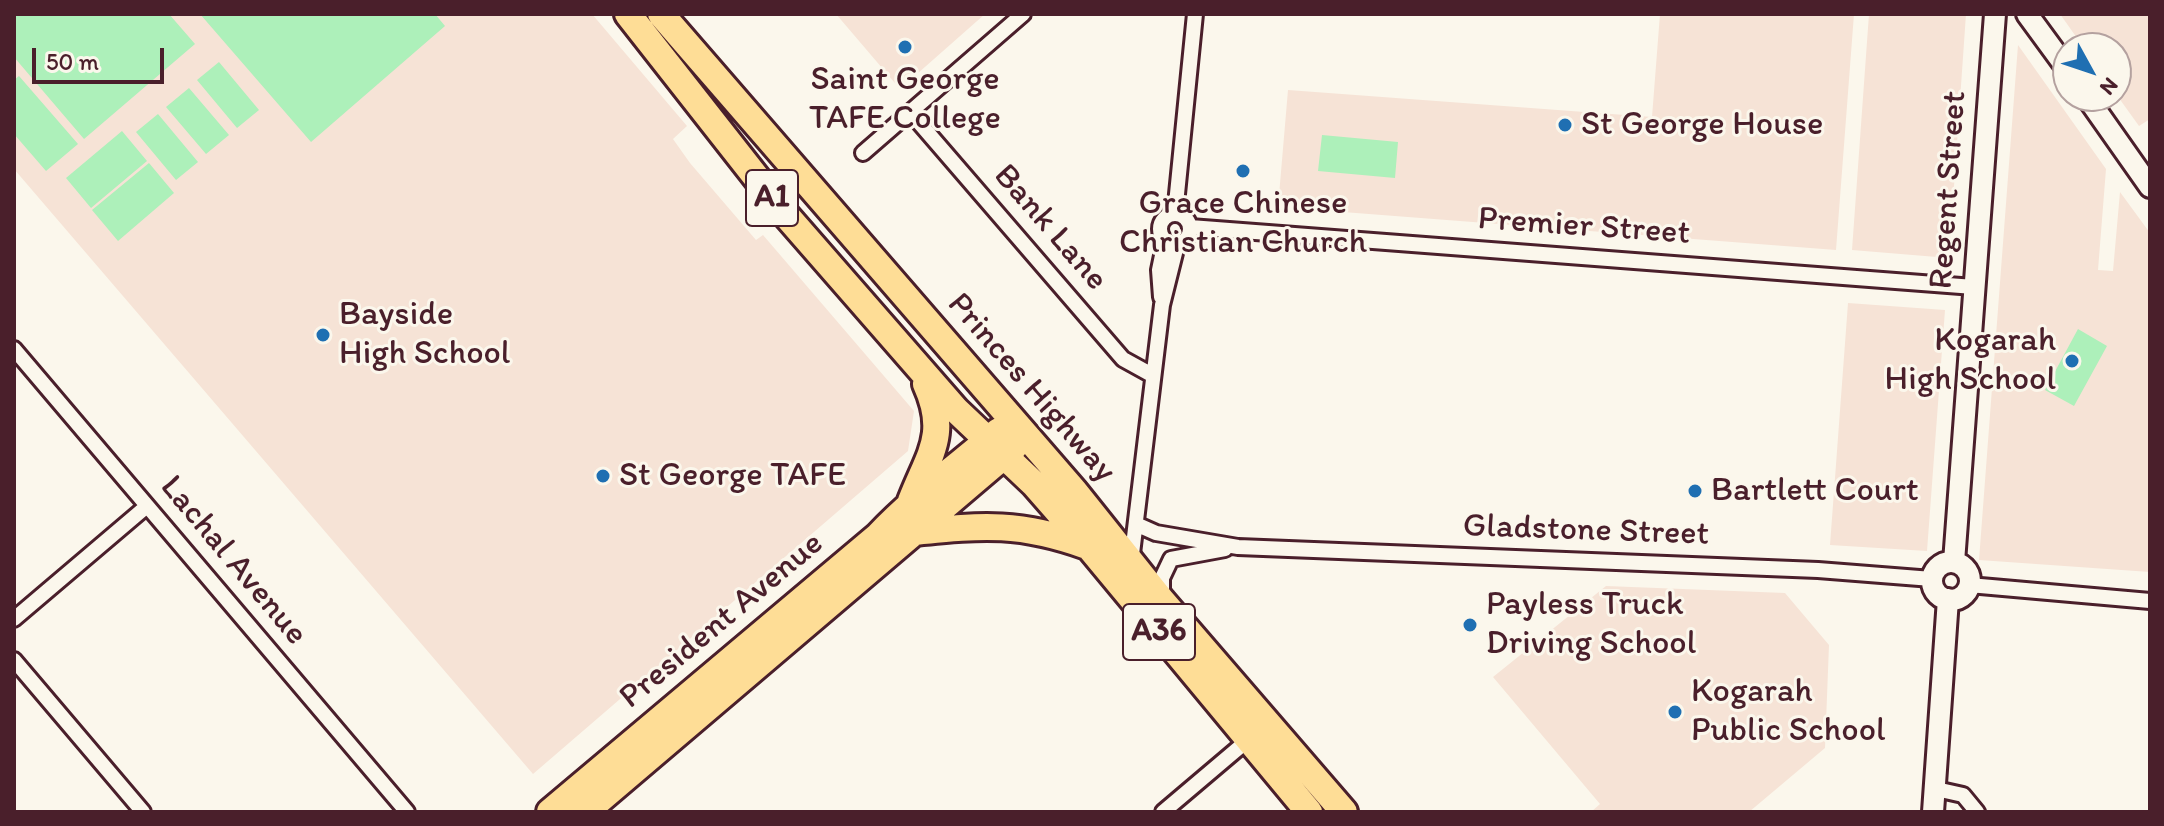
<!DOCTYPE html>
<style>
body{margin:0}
#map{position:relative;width:2164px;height:826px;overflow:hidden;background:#fbf7ec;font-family:Itim,sans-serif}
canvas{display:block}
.frame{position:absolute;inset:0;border:16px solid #4a1f2b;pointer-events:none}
.north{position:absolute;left:2052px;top:32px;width:80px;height:80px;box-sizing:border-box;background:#fbf7ec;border:2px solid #b4a19f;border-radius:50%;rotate:130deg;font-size:22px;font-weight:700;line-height:32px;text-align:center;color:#4a1f2b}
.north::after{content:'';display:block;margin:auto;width:28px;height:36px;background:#1f6fb2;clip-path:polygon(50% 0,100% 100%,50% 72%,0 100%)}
.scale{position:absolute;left:32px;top:48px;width:132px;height:36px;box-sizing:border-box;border:4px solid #4a1f2b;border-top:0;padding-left:10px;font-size:24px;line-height:28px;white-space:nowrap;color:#4a1f2b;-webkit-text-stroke:6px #fbf7ec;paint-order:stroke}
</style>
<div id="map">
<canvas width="2164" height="826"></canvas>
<div class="frame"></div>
<div class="north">N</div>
<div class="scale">50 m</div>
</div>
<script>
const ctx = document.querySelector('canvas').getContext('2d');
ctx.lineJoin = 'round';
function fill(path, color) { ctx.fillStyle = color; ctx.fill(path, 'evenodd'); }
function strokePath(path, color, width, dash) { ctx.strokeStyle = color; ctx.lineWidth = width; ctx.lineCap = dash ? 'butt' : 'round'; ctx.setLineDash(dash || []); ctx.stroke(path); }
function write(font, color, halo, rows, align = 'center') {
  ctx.font = font + ' Itim,sans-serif'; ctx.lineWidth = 6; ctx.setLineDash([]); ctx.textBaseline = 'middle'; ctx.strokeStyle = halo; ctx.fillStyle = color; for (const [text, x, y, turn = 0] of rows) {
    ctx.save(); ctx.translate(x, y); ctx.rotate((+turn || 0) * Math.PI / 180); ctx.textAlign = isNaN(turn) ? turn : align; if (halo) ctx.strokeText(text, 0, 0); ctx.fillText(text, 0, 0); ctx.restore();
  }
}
fill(new Path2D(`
 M 14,14 L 592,14 L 687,126 L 673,139 L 690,163 L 756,240 L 763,235 L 914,411 L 908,451 L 533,774 L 14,169 Z
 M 836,14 L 985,14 L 900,89 Z
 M 1660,14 L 1854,14 L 1836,250 L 1278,207 L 1288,90 L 1652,117 Z
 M 1869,14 L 1966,14 L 1949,258 L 1852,250 Z
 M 2060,14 L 2150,14 L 2150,119 L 2139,126 L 2116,94 L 2116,48 L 2084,48 Z
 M 2018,45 L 2106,169 L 2098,270 L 2113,271 L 2120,192 L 2150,233 L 2150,572 L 1979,560 Z
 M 1848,303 L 1945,310 L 1927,551 L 1830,545 Z
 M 1606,586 L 1785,593 L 1829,645 L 1825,748 L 1749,812 L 1591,812 L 1600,804 L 1493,677 Z`), '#f6e3d6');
fill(new Path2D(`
 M 14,14 L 169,14 L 195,44 L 84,139 L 14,57 Z
 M 200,14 L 435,14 L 445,26 L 311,142 Z
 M 219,62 L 259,110 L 237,128 L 197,80 Z
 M 19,76 L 78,144 L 46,171 L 14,134 L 14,80 Z
 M 189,88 L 229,135 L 206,154 L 166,107 Z
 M 158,114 L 198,162 L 176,180 L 136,132 Z
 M 122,131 L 147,161 L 91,208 L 66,178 Z
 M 1322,135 L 1398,142 L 1395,178 L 1318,171 Z
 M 149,163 L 174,193 L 118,241 L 92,210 Z
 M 2078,329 L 2107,346 L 2074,406 L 2045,390 Z`), '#adf0ba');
const street = new Path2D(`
 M 910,112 L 1123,359 L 1152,375
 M 863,153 L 1023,14
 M1160 229a15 15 0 1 1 30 0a15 15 0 1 1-30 0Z
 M 1175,214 L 1195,14
 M 1190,227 L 1974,287
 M 1161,297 L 1159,270 L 1165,241
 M 14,349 L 407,812
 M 1138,525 L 1156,533 L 1238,547 L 1818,570 L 1932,579
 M 1131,562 L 1162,305 L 1177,245
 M 1969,585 L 2150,601
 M 1162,596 L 1162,578 L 1171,559 L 1225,549
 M 14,619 L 147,506
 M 14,660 L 143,812
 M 1936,789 L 1963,795 L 1977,812
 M 1163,812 L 1248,740`);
const secondary = new Path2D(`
 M 2027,14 L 2068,70
 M 2086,96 L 2150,187
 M 1954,562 L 1995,14
 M1932 581a19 19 0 1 1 38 0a19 19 0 1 1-38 0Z
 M 1933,812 L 1948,599`);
const highway = new Path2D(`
 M 628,14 L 785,214 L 956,410 L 1034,484 L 1090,548 L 1309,812
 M 661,14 L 1075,492 L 1162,601 L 1344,812
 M 911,501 C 929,454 949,435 926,384
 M 915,532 C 984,525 1020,522 1087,546
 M 550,812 L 878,536 C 915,497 958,466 999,431
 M 585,812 L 1014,447`);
strokePath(street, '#4a1f2b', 20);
strokePath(secondary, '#4a1f2b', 26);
strokePath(highway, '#4a1f2b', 32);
strokePath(street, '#fbf7ec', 14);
strokePath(secondary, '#fbf7ec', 20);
strokePath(highway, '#fedd96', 26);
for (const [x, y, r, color] of [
 [905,47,8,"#1f6fb2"],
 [1565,125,8,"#1f6fb2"],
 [1243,171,8,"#1f6fb2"],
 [323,335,8,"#1f6fb2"],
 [2072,361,8,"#1f6fb2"],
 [603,476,8,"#1f6fb2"],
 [1695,491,8,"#1f6fb2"],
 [1470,625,8,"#1f6fb2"],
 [1675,712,8,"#1f6fb2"]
]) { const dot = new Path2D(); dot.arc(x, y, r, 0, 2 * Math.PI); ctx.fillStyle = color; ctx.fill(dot); strokePath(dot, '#fbf7ec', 3); }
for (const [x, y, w] of [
 [772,198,52],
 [1159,632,72]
]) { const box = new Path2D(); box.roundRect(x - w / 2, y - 28, w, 56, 6); ctx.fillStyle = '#fbf7ec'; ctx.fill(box); strokePath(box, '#4a1f2b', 2); }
write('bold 32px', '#4a1f2b', null, [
 ["A1",772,198],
 ["A36",1159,632]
]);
write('34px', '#4a1f2b', '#fbf7ec', [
 ["Saint George",905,80,"center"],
 ["TAFE College",905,119,"center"],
 ["St George House",1581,125],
 ["Grace Chinese",1243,204,"center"],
 ["Christian Church",1243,243,"center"],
 ["Bayside",339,315],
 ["High School",339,354],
 ["Kogarah",2056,341,"right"],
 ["High School",2056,380,"right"],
 ["St George TAFE",619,476],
 ["Bartlett Court",1711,491],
 ["Payless Truck",1486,605],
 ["Driving School",1486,644],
 ["Kogarah",1691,692],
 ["Public School",1691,731]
], 'left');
write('34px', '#4a1f2b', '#fbf7ec', [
 ["Regent Street",1949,190,-86],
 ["Premier Street",1584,227,4],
 ["Bank Lane",1050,228,49],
 ["Princes Highway",1031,388,49],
 ["Gladstone Street",1586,531,2],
 ["Lachal Avenue",233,561,50],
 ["President Avenue",722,621,-40]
]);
</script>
